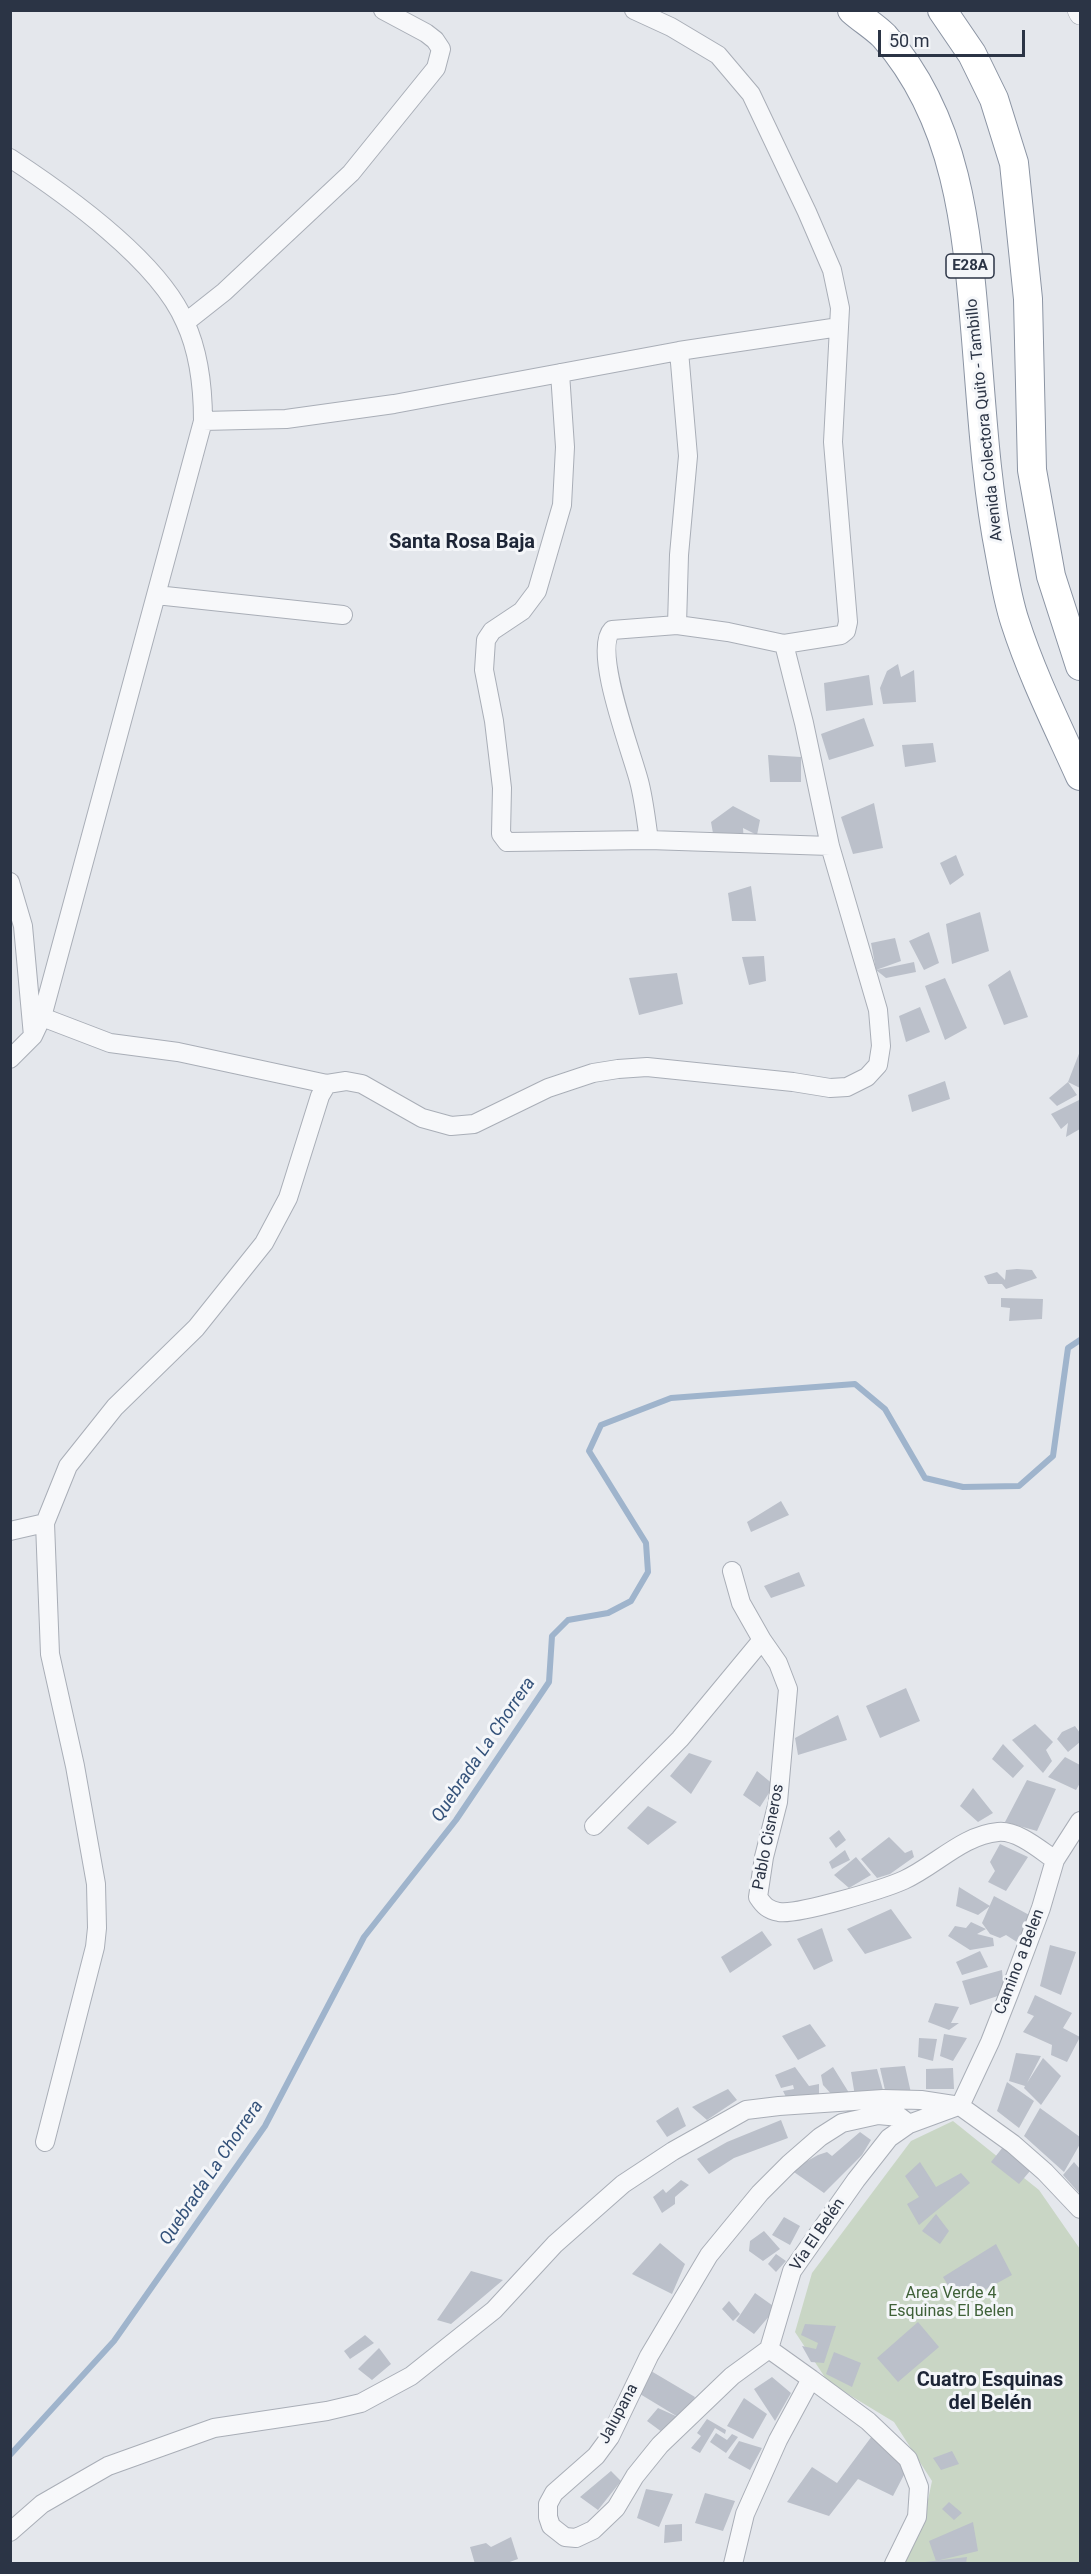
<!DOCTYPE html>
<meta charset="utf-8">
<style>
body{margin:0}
#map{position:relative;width:1091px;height:2574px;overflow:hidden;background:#e4e7ec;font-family:Roboto,sans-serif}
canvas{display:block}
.frame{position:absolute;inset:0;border:12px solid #2b3445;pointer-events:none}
.scale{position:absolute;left:878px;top:30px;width:147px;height:27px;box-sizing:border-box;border:3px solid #2b3445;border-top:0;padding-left:8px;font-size:18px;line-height:21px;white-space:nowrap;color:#2b3445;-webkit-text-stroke:4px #f4f6f9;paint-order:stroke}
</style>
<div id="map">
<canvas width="1091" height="2574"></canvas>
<div class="frame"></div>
<div class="scale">50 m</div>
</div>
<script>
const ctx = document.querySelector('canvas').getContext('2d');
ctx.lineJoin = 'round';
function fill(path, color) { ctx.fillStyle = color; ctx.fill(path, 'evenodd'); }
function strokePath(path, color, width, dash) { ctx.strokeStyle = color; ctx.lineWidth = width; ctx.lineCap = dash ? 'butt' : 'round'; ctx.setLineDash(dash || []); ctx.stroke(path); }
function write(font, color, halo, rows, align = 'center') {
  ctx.font = font + ' Roboto,sans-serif'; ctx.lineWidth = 6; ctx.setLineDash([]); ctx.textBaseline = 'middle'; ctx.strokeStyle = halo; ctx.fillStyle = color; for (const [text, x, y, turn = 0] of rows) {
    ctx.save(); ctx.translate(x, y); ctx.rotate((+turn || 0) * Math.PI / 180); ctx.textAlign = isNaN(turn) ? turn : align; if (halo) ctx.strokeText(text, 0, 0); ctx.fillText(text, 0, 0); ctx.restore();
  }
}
fill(new Path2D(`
 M 953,2121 L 1039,2190 L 1080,2249 L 1080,2563 L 899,2563 L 925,2514 L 932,2481 L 894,2422 L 828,2382 L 795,2332 L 812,2273 L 911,2141 Z`), '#c9d6c5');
strokePath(new Path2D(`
 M 10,2455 L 114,2341 L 265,2126 L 364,1937 L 456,1820 L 549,1682 L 552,1636 L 568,1620 L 608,1613 L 631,1601 L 648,1572 L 646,1543 L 589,1451 L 601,1425 L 671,1398 L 855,1384 L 885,1409 L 925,1478 L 963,1487 L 1019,1486 L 1053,1456 L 1068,1348 L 1080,1340`), '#9fb4cc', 6);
fill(new Path2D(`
 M 898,664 L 901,677 L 914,670 L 916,702 L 883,704 L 880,688 L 887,671 Z
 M 869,675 L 873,705 L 826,711 L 824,683 Z
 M 864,718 L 874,746 L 829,760 L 821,734 Z
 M 933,743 L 936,762 L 905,767 L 902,745 Z
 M 768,755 L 801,757 L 801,782 L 770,782 Z
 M 874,803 L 883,848 L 853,854 L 841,817 Z
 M 733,806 L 760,820 L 757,835 L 743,828 L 744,844 L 714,839 L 711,822 Z
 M 956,855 L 964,875 L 950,885 L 940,863 Z
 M 751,886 L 756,921 L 732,921 L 728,893 Z
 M 980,912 L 989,951 L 952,964 L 946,924 Z
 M 929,932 L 939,963 L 924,970 L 909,941 Z
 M 895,938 L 901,961 L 876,970 L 871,943 Z
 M 764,956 L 766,981 L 749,985 L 742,957 Z
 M 914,962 L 916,972 L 886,978 L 876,970 Z
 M 1010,970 L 1028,1017 L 1004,1025 L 988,985 Z
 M 677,973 L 683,1004 L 639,1015 L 629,978 Z
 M 945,978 L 967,1028 L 945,1040 L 925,986 Z
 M 920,1007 L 930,1032 L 906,1042 L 899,1016 Z
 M 1080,1051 L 1080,1088 L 1068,1082 Z
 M 945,1081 L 950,1099 L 912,1112 L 908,1095 Z
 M 1068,1082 L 1077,1095 L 1057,1106 L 1049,1098 Z
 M 1079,1100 L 1080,1129 L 1066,1137 L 1068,1123 L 1061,1129 L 1051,1114 Z
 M 1017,1269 L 1032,1270 L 1037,1278 L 1006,1289 L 1002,1284 L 988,1284 L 984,1276 L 997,1272 L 1005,1280 L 1006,1270 Z
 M 1001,1298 L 1043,1299 L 1042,1319 L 1009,1321 L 1010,1308 L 1001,1307 Z
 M 781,1501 L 789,1515 L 751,1532 L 747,1522 Z
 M 799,1572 L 805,1586 L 771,1598 L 764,1586 Z
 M 906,1688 L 920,1721 L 880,1738 L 866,1706 Z
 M 838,1715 L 847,1740 L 798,1755 L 795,1738 Z
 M 1035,1724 L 1053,1742 L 1046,1750 L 1052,1761 L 1043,1773 L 1012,1740 Z
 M 1075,1726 L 1080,1733 L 1080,1742 L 1068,1752 L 1057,1739 L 1062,1732 Z
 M 1003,1744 L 1024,1766 L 1013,1778 L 992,1759 Z
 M 689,1753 L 712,1761 L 691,1794 L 670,1776 Z
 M 1065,1757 L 1080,1765 L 1080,1783 L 1076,1790 L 1048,1777 Z
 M 757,1771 L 774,1785 L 760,1807 L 743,1795 Z
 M 1027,1780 L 1056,1789 L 1037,1831 L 1005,1822 Z
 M 973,1788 L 993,1813 L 978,1822 L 960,1806 Z
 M 648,1806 L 677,1822 L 648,1845 L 627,1828 Z
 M 839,1830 L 846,1840 L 836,1848 L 829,1838 Z
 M 889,1837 L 905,1853 L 912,1850 L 914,1857 L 890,1874 L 877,1878 L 861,1859 Z
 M 1000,1844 L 1028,1857 L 1006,1891 L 988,1882 L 995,1871 L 990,1862 Z
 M 845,1850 L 850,1860 L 832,1869 L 829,1862 Z
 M 856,1857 L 871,1875 L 849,1888 L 834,1875 Z
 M 959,1887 L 990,1906 L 978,1915 L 956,1906 Z
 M 994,1896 L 1033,1917 L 1020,1944 L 1006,1935 L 1000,1938 L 990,1934 L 982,1923 Z
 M 891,1909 L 912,1938 L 865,1954 L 847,1929 Z
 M 971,1922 L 986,1929 L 977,1934 L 993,1938 L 994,1946 L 970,1950 L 948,1936 L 955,1926 L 966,1928 Z
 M 822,1928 L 833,1961 L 814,1970 L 797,1939 Z
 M 762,1931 L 772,1945 L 730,1973 L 721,1957 Z
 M 1050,1945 L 1076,1952 L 1061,1995 L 1040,1986 Z
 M 980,1951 L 988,1967 L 962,1975 L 956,1962 Z
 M 1002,1970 L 1004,1994 L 970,2005 L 962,1981 Z
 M 1035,1995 L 1072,2013 L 1063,2028 L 1080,2037 L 1067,2062 L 1051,2055 L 1052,2045 L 1023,2032 L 1034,2016 L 1027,2013 Z
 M 935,2003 L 959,2007 L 951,2023 L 959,2023 L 949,2030 L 928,2022 Z
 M 810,2024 L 826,2046 L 798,2060 L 782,2036 Z
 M 944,2034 L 967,2038 L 953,2061 L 940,2056 Z
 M 919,2038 L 937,2039 L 933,2061 L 918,2057 Z
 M 1016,2053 L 1041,2056 L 1027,2083 L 1043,2058 L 1061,2076 L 1041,2105 L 1024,2088 L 1025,2086 L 1009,2081 Z
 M 905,2066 L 911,2093 L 885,2090 L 880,2068 Z
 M 795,2067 L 809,2086 L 819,2084 L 819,2097 L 789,2103 L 783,2091 L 794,2089 L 793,2085 L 781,2088 L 775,2075 Z
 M 833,2067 L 851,2096 L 835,2098 L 823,2085 L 821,2075 Z
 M 953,2068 L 954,2089 L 926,2089 L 926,2069 Z
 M 877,2069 L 883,2090 L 855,2096 L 851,2072 Z
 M 1007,2082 L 1034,2101 L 1019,2128 L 997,2111 Z
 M 728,2089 L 737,2100 L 707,2120 L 692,2107 Z
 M 678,2107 L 686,2126 L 667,2137 L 656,2121 Z
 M 1040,2108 L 1080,2137 L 1080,2144 L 1064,2172 L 1024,2136 Z
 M 781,2120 L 788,2138 L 734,2158 L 709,2174 L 697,2159 L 727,2142 Z
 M 860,2132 L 871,2140 L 862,2155 L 824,2193 L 791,2170 L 818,2155 L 827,2152 L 832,2156 Z
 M 1003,2147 L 1030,2171 L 1019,2184 L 991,2162 Z
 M 920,2162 L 936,2187 L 961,2173 L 970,2183 L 919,2225 L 907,2204 L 919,2197 L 905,2176 Z
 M 1074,2162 L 1080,2169 L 1080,2194 L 1063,2175 Z
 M 681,2180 L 689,2185 L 675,2197 L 675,2204 L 662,2213 L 653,2197 L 663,2189 L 666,2193 Z
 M 936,2214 L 949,2231 L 940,2244 L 922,2231 Z
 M 784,2217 L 800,2226 L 790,2245 L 772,2235 Z
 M 764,2231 L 780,2249 L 763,2261 L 749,2251 L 750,2241 Z
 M 660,2243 L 685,2264 L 672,2294 L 632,2274 Z
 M 996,2244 L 1012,2275 L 959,2304 L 943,2277 Z
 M 776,2254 L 786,2261 L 776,2272 L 768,2264 Z
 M 471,2271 L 503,2280 L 451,2324 L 437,2320 Z
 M 755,2293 L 776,2308 L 754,2334 L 736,2321 Z
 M 729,2301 L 740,2314 L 733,2321 L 722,2309 Z
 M 918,2322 L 939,2347 L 898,2382 L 877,2358 Z
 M 805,2324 L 836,2326 L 824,2363 L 811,2362 L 802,2346 L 816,2349 L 818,2343 L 801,2335 Z
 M 365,2335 L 374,2343 L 350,2359 L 344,2351 Z
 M 379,2348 L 391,2364 L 372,2380 L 358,2369 Z
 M 834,2352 L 861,2363 L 852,2387 L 826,2374 Z
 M 651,2371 L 695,2397 L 681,2420 L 666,2435 L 647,2421 L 658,2408 L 678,2417 L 640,2394 Z
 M 772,2377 L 791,2393 L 775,2421 L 754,2389 Z
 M 744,2398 L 767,2414 L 753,2439 L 727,2426 Z
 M 707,2419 L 726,2430 L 725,2434 L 715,2428 L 700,2453 L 691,2448 L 701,2436 L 697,2433 Z
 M 716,2433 L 727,2440 L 732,2434 L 738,2437 L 726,2453 L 710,2442 Z
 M 872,2436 L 907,2469 L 893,2496 L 858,2479 L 829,2516 L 787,2502 L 812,2467 L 837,2483 Z
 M 739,2441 L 762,2448 L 750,2470 L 728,2458 Z
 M 952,2451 L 959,2464 L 941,2470 L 933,2458 Z
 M 611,2471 L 621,2481 L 598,2510 L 580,2497 Z
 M 646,2489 L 673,2494 L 659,2527 L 637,2518 Z
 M 705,2493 L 735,2501 L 723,2531 L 695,2523 Z
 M 949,2502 L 962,2513 L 954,2520 L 942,2509 Z
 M 973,2522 L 978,2551 L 936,2561 L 929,2541 Z
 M 682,2524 L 682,2541 L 664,2543 L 665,2525 Z
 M 511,2537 L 518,2559 L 504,2564 L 475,2564 L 470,2547 L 486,2543 L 491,2547 Z
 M 967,2557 L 966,2564 L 925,2564 L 925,2562 Z`), '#bbc0ca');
const minor = new Path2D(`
 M 634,10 L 671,27 L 718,55 L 751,94 L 807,212 L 832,270 L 840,308 L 833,442 L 848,622 L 846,631 L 841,635 L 784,644 L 728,632 L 677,625 L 612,630 C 592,650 632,753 639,781 C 644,800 646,820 649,840
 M 10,158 C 65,194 159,261 185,322 C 199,352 203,388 203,421 L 42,1017 L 33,1036 L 10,1059
 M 186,322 L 224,292 L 351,173 L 436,68 L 441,49 L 435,40 L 426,33 L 383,10
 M 560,373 L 565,447 L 562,505 L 537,591 L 522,611 L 492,631 L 486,640 L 484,670 L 494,721 L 502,788 L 501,834 L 507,842 L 649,840 L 830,846
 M 203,421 L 286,419 L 394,404 L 679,351 L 839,327
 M 156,595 L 343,615
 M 677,625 L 679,555 L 688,456 L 679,351
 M 10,882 L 23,926 L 33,1036
 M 42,1017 L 110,1043 L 178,1052 L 327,1084
 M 10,1531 L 45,1523 L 68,1466 L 115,1407 L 196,1328 L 264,1243 L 288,1198 L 320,1096 L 327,1084 L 346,1081 L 362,1084 L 422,1118 L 451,1126 L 474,1124 L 548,1088 L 593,1073 L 618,1069 L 647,1067 L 793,1082 L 830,1088 L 847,1087 L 867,1077 L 878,1065 L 881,1046 L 878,1010 L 830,846 L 804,723 L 784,644
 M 732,1571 L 741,1603 L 762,1640 L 778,1663 L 788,1689 L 778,1802 L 764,1857 L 758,1897 C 764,1906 768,1910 779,1912 C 798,1915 884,1889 904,1880 C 935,1866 963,1835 998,1832 C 1017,1830 1039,1849 1055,1860
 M 594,1826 L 680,1739 L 762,1640
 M 960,2106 L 990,2042 L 1010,1991 L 1041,1908 L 1055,1860 L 1080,1821
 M 45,2142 L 95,1947 L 97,1928 L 96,1884 L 75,1766 L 50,1654 L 45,1523
 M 769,2349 L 732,2376 L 660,2445 L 635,2476 L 616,2508 L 593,2530 L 576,2538 L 565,2537 L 551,2526 L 548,2517 L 548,2504 L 554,2493 L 596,2456 L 610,2437 L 649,2356 L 709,2255 L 760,2193 L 789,2164 L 820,2137 L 842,2123 L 878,2115 L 900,2117 L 909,2124
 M 811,2379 L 868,2421 L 908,2459 L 919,2487 L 917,2517 L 894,2564
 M 10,2532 L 42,2504 L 108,2466 L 214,2428 L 327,2411 L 361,2403 L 411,2376 L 494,2310 L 555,2244 L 623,2184 L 673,2151 L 746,2110 L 779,2106 L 883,2099 L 921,2100 L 960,2106 L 1013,2144 L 1045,2172 L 1080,2209
 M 733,2564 L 745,2514 L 778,2440 L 811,2379 L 769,2349 L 792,2271 L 856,2180 L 889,2138 L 909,2124 L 958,2106`);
const tertiary = new Path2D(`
 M 1078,10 L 1080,14`);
const trunk = new Path2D(`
 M 852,10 C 862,19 875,27 884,36 C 959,121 967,232 976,339 C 982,411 986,484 1000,555 C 1004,577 1008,601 1015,622 C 1032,675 1057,725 1080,776
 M 942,10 L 972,54 L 994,99 L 1014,163 L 1028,299 L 1032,470 L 1051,576 L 1080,666`);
strokePath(minor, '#a9aeb7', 20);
strokePath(tertiary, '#a9aeb7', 22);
strokePath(trunk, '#8b94a3', 30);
strokePath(minor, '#f7f8fa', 18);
strokePath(tertiary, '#f7f8fa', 21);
strokePath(trunk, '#fff', 28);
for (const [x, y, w] of [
 [970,266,48]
]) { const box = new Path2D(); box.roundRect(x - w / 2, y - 12, w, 24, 4.5); ctx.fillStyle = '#f4f6f9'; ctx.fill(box); strokePath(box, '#2b3445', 1.5); }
write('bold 15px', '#2b3445', null, [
 ["E28A",970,266]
]);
write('16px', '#2b3445', '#f4f6f9', [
 ["Avenida Colectora Quito - Tambillo",985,420,-96],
 ["Pablo Cisneros",769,1837,-79],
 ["Camino a Belen",1020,1962,-69],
 ["Vía El Belén",818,2235,-56],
 ["Jalupana",619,2414,-62]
]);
write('16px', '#3f6138', '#f4f6f9', [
 ["Area Verde 4",951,2294],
 ["Esquinas El Belen",951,2312]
]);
write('italic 18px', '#34527a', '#f4f6f9', [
 ["Quebrada La Chorrera",484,1750,-56],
 ["Quebrada La Chorrera",212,2173,-56]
]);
write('bold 20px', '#1d2536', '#f4f6f9', [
 ["Santa Rosa Baja",462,543],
 ["Cuatro Esquinas",990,2381],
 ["del Belén",990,2404]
]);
</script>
